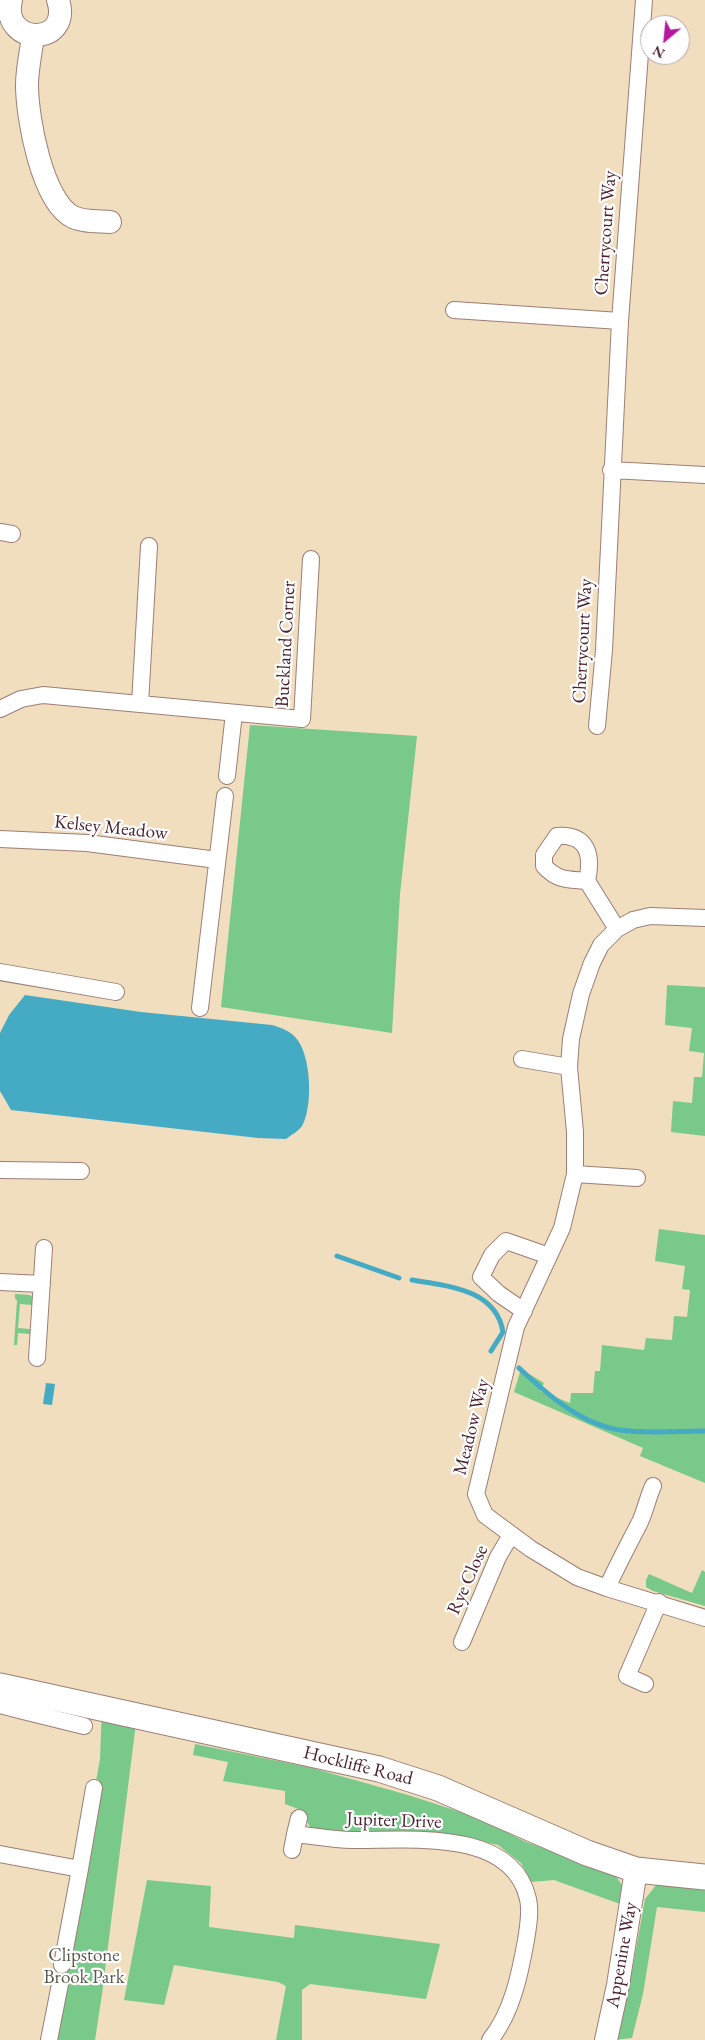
<!DOCTYPE html>
<style>
body{margin:0}
#map{position:relative;width:705px;height:2040px;overflow:hidden;background:#f0debf;font-family:"EB Garamond",serif}
canvas{display:block}
.north{position:absolute;left:640px;top:15px;width:50px;height:50px;box-sizing:border-box;background:#fff;border:1px solid #b7a5aa;border-radius:50%;rotate:208deg;font-size:14px;font-weight:700;line-height:20px;text-align:center;color:#4a1f2b}
.north::after{content:'';display:block;margin:auto;width:18px;height:22px;background:#b5179e;clip-path:polygon(50% 0,100% 100%,50% 72%,0 100%)}
</style>
<div id="map">
<canvas width="705" height="2040"></canvas>
<div class="north">N</div>
</div>
<script>
const ctx = document.querySelector('canvas').getContext('2d');
ctx.lineJoin = 'round';
function fill(path, color) { ctx.fillStyle = color; ctx.fill(path, 'evenodd'); }
function strokePath(path, color, width, dash) { ctx.strokeStyle = color; ctx.lineWidth = width; ctx.lineCap = dash ? 'butt' : 'round'; ctx.setLineDash(dash || []); ctx.stroke(path); }
function write(font, color, halo, rows, align = 'center') {
  ctx.font = font + ' "EB Garamond",serif'; ctx.lineWidth = 4.5; ctx.setLineDash([]); ctx.textBaseline = 'middle'; ctx.strokeStyle = halo; ctx.fillStyle = color; for (const [text, x, y, turn = 0] of rows) {
    ctx.save(); ctx.translate(x, y); ctx.rotate((+turn || 0) * Math.PI / 180); ctx.textAlign = isNaN(turn) ? turn : align; if (halo) ctx.strokeText(text, 0, 0); ctx.fillText(text, 0, 0); ctx.restore();
  }
}
fill(new Path2D(`
 M 250,725 L 417,736 L 400,894 L 392,1033 L 221,1007 Z
 M 667,985 L 705,987 L 705,1136 L 671,1132 L 673,1101 L 692,1103 L 694,1077 L 702,1077 L 704,1053 L 689,1051 L 692,1028 L 665,1025 Z
 M 659,1229 L 705,1235 L 705,1483 L 640,1456 L 643,1448 L 514,1392 L 521,1369 L 544,1383 L 540,1391 L 570,1403 L 571,1393 L 593,1393 L 595,1371 L 600,1371 L 602,1345 L 644,1350 L 646,1338 L 672,1340 L 674,1316 L 687,1317 L 690,1290 L 682,1289 L 685,1266 L 655,1261 Z
 M 15,1294 L 30,1295 L 33,1298 L 32,1305 L 20,1304 L 18,1328 L 30,1329 L 30,1334 L 18,1333 L 17,1345 L 14,1345 L 17,1300 L 15,1299 Z
 M 702,1570 L 705,1572 L 705,1606 L 653,1591 L 646,1587 L 646,1580 L 649,1574 L 692,1593 Z
 M 102,1708 L 137,1715 L 102,1994 L 95,2040 L 49,2040 L 100,1759 Z
 M 195,1744 L 312,1768 L 408,1795 L 479,1818 L 524,1841 L 615,1875 L 624,1888 L 620,1904 L 554,1880 L 531,1882 L 521,1863 L 498,1845 L 451,1835 L 415,1831 L 391,1834 L 375,1839 L 311,1829 L 301,1810 L 285,1804 L 285,1791 L 223,1781 L 228,1762 L 193,1755 Z
 M 147,1880 L 211,1886 L 209,1927 L 294,1938 L 295,1925 L 303,1926 L 440,1944 L 426,1999 L 310,1984 L 302,1990 L 302,2040 L 276,2040 L 286,1986 L 278,1982 L 174,1965 L 164,2005 L 124,2000 Z
 M 662,1884 L 705,1888 L 705,1912 L 657,1907 L 643,1994 L 632,2038 L 614,2040 L 633,1966 L 645,1899 L 656,1885 Z`), '#78c98a');
fill(new Path2D(`
 M 25,995 L 141,1012 L 272,1025 C 281,1028 289,1030 296,1038 C 311,1055 313,1104 303,1124 C 301,1130 291,1135 286,1139 L 258,1138 L 11,1110 L 0,1091 L 0,1033 L 9,1015 Z
 M 46,1383 L 55,1384 L 52,1405 L 43,1404 Z`), '#45abc5');
strokePath(new Path2D(`
 M 337,1256 L 399,1278
 M 412,1280 C 447,1286 496,1289 503,1332 L 491,1351
 M 519,1368 C 547,1394 580,1424 620,1430 C 647,1434 677,1431 705,1431`), '#45abc5', 5);
const street = new Path2D(`
 M 454,310 L 620,321
 M 611,470 L 705,475
 M 0,532 L 12,534
 M 140,704 L 149,546
 M 0,709 L 21,699 L 43,695 L 302,719 L 311,559
 M 597,726 L 604,650 L 620,321 L 644,0
 M 227,776 L 234,713
 M 0,839 L 87,843 L 217,860
 M 587,881 C 593,854 587,834 557,836 L 544,855 L 544,866 C 558,881 567,879 587,881 L 617,929
 M 705,918 L 650,916 L 633,920 L 617,929 L 601,945 L 592,963 L 581,994 L 571,1039 L 569,1067 L 575,1132 L 575,1174 L 562,1228 L 516,1327 L 476,1494 L 485,1515 L 531,1549 L 577,1577 L 607,1588 L 705,1618
 M 0,972 L 116,992
 M 200,1008 L 225,796
 M 522,1059 L 569,1067
 M 0,1170 L 81,1171
 M 575,1174 L 637,1178
 M 0,1282 L 42,1284
 M 524,1311 L 499,1294 L 481,1277 L 492,1255 L 506,1241 L 549,1256
 M 37,1358 L 44,1248
 M 607,1588 C 617,1566 628,1545 639,1524 C 644,1515 648,1497 653,1486
 M 462,1642 L 498,1557 L 511,1535
 M 645,1684 L 627,1676 L 659,1602
 M 0,1705 L 23,1711 L 24,1701
 M 23,1711 L 84,1726
 M 295,1834 L 299,1818
 M 292,1850 L 295,1834 C 314,1836 333,1840 352,1840 C 406,1841 512,1827 528,1899 C 531,1912 528,1927 526,1940 C 520,1974 512,2013 490,2040
 M 0,1854 L 80,1869 L 62,1965
 M 80,1869 L 94,1788
 M 49,2040 L 60,1984`);
const secondary = new Path2D(`
 M 11,0 C 0,46 73,47 58,0
 M 33,36 C 31,52 27,69 27,85 C 27,117 42,202 73,217 C 83,222 99,221 110,222
 M 606,2040 L 618,1985 L 636,1870`);
const primary = new Path2D(`
 M 0,1686 L 379,1769 L 438,1788 L 587,1853 L 636,1870 L 705,1877`);
strokePath(street, '#9d7e75', 18);
strokePath(secondary, '#9d7e75', 24);
strokePath(primary, '#9d7e75', 27);
strokePath(street, '#fff', 16);
strokePath(secondary, '#fff', 22);
strokePath(primary, '#fff', 25);
write('19px', '#4a1f2b', '#fff', [
 ["Cherrycourt Way",606,233,-86],
 ["Cherrycourt Way",583,641,-87],
 ["Buckland Corner",286,644,-87],
 ["Kelsey Meadow",111,828,6],
 ["Meadow Way",472,1427,-76],
 ["Rye Close",468,1580,-66],
 ["Hockliffe Road",358,1766,14],
 ["Jupiter Drive",394,1821,2],
 ["Appenine Way",622,1955,-80]
]);
write('19px', '#5a5a4c', '#fff', [
 ["Clipstone",84,1956],
 ["Brook Park",84,1978]
]);
</script>
